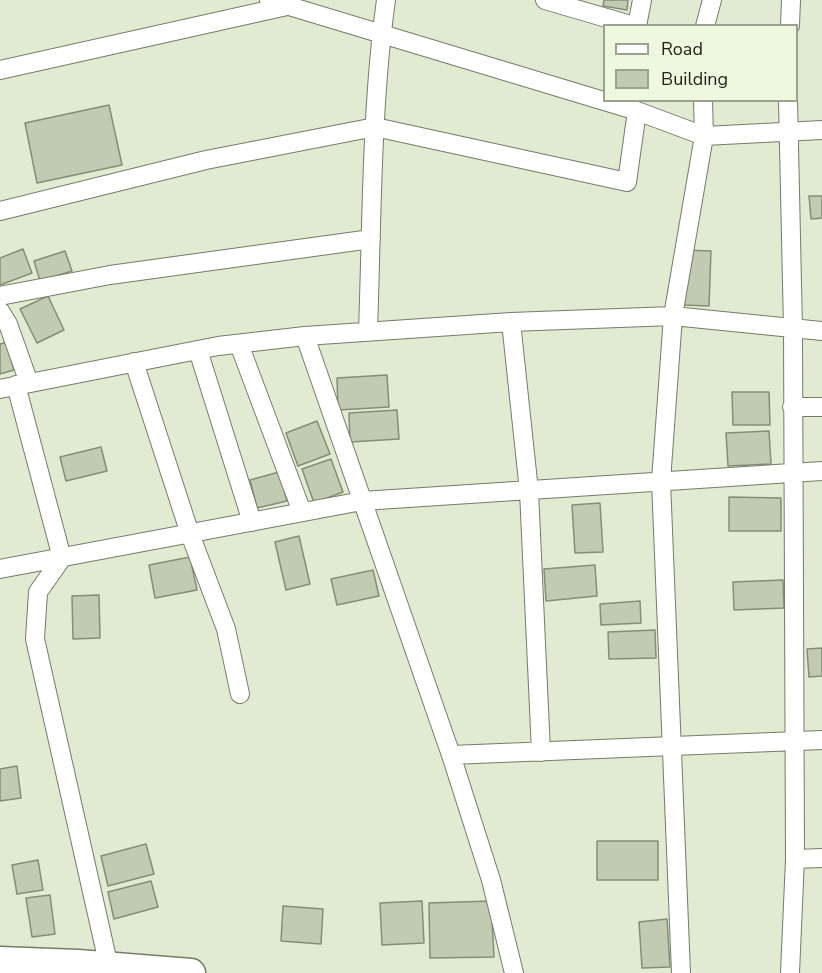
<!DOCTYPE html>
<style>
body{margin:0}
#map{position:relative;width:822px;height:973px;overflow:hidden;background:#e1ebd2;font-family:"Nunito Sans",sans-serif}
canvas{display:block}
.legend{position:absolute;left:603px;top:24px;width:195px;height:78px;box-sizing:border-box;background:#eef8df;border:2px solid #9ba290;margin:0;padding:8px 10px;list-style:none;font-size:18px;color:#1f2219}
.legend li{display:flex;align-items:center;gap:12px;height:30px}
.legend b{width:30px;border:2px solid #9ba290}
</style>
<div id="map">
<canvas width="822" height="973"></canvas>
<ul class="legend">
<li><b style="height:8px;background:#fff"></b>Road</li>
<li><b style="height:16px;background:#c1cbb2"></b>Building</li>
</ul>
</div>
<script>
const ctx = document.querySelector('canvas').getContext('2d');
ctx.lineJoin = 'round';
function fill(path, color) { ctx.fillStyle = color; ctx.fill(path, 'evenodd'); }
function strokePath(path, color, width, dash) { ctx.strokeStyle = color; ctx.lineWidth = width; ctx.lineCap = dash ? 'butt' : 'round'; ctx.setLineDash(dash || []); ctx.stroke(path); }
const building = new Path2D(`
 M 604,0 L 628,0 L 627,10 L 603,6 Z
 M 109,105 L 122,165 L 37,183 L 25,123 Z
 M 809,196 L 822,196 L 822,218 L 811,219 Z
 M 23,249 L 32,273 L 0,285 L 0,258 Z
 M 686,250 L 711,251 L 709,306 L 684,305 Z
 M 65,251 L 72,271 L 40,281 L 34,261 Z
 M 48,296 L 64,330 L 37,343 L 20,309 Z
 M 7,342 L 14,370 L 0,374 L 0,344 Z
 M 387,375 L 389,407 L 338,410 L 337,378 Z
 M 732,392 L 769,392 L 770,425 L 733,425 Z
 M 397,410 L 399,439 L 350,442 L 349,413 Z
 M 317,421 L 330,454 L 298,466 L 286,433 Z
 M 769,431 L 771,464 L 728,466 L 726,433 Z
 M 101,447 L 107,471 L 66,481 L 60,457 Z
 M 331,459 L 343,492 L 314,503 L 302,469 Z
 M 279,472 L 287,501 L 257,508 L 250,480 Z
 M 729,497 L 781,498 L 781,531 L 729,531 Z
 M 600,503 L 603,552 L 575,553 L 572,505 Z
 M 299,536 L 310,584 L 286,590 L 275,542 Z
 M 190,557 L 197,590 L 155,598 L 149,565 Z
 M 595,565 L 597,596 L 546,601 L 544,569 Z
 M 373,570 L 379,596 L 337,605 L 331,579 Z
 M 783,580 L 784,608 L 734,610 L 733,582 Z
 M 99,595 L 100,638 L 73,639 L 72,596 Z
 M 640,601 L 641,623 L 601,625 L 600,604 Z
 M 655,630 L 656,658 L 609,659 L 608,632 Z
 M 822,648 L 822,676 L 809,677 L 807,649 Z
 M 17,766 L 21,798 L 0,801 L 0,769 Z
 M 597,841 L 658,841 L 658,880 L 597,880 Z
 M 146,844 L 154,874 L 108,886 L 101,856 Z
 M 38,860 L 43,890 L 17,894 L 12,865 Z
 M 151,881 L 158,907 L 114,919 L 108,892 Z
 M 50,895 L 55,934 L 32,937 L 26,898 Z
 M 422,901 L 424,943 L 382,945 L 380,903 Z
 M 491,901 L 494,957 L 430,958 L 429,903 Z
 M 283,906 L 323,909 L 321,944 L 281,941 Z
 M 667,919 L 670,967 L 642,968 L 639,922 Z`);
fill(building, '#c1cbb2');
strokePath(building, '#848d76', 1.5);
const minor = new Path2D(`
 M 269,0 L 637,111 L 704,136 L 822,130
 M 545,0 L 634,26
 M 637,26 L 642,0
 M 705,26 L 712,0
 M 790,26 L 791,0
 M 0,70 L 287,6
 M 788,100 L 793,329 L 795,859 L 790,973
 M 0,211 L 206,160 L 375,127 L 627,182 L 637,111
 M 0,296 L 110,275 L 371,239
 M 0,311 L 8,324 L 29,383
 M 511,322 L 529,491 L 541,752
 M 368,331 C 372,221 371,109 386,0
 M 305,336 L 451,755 L 491,880 L 514,973
 M 239,344 L 302,512
 M 198,350 L 252,522
 M 134,362 L 190,534 L 226,629 L 240,694
 M 16,385 L 62,558 L 38,592 L 35,639 L 109,967
 M 0,389 L 218,346 L 305,336 L 511,322 L 673,316 L 822,331
 M 792,407 L 822,407
 M 0,569 L 362,501 L 822,471
 M 451,755 L 822,740
 M 795,859 L 822,858
 M 681,973 L 661,481 L 673,316 L 704,136 L 703,100`);
const primary = new Path2D(`
 M 0,961 L 78,964 L 191,973`);
strokePath(minor, '#747c66', 20);
strokePath(primary, '#747c66', 31);
strokePath(minor, '#fff', 18);
strokePath(primary, '#fff', 28);
</script>
